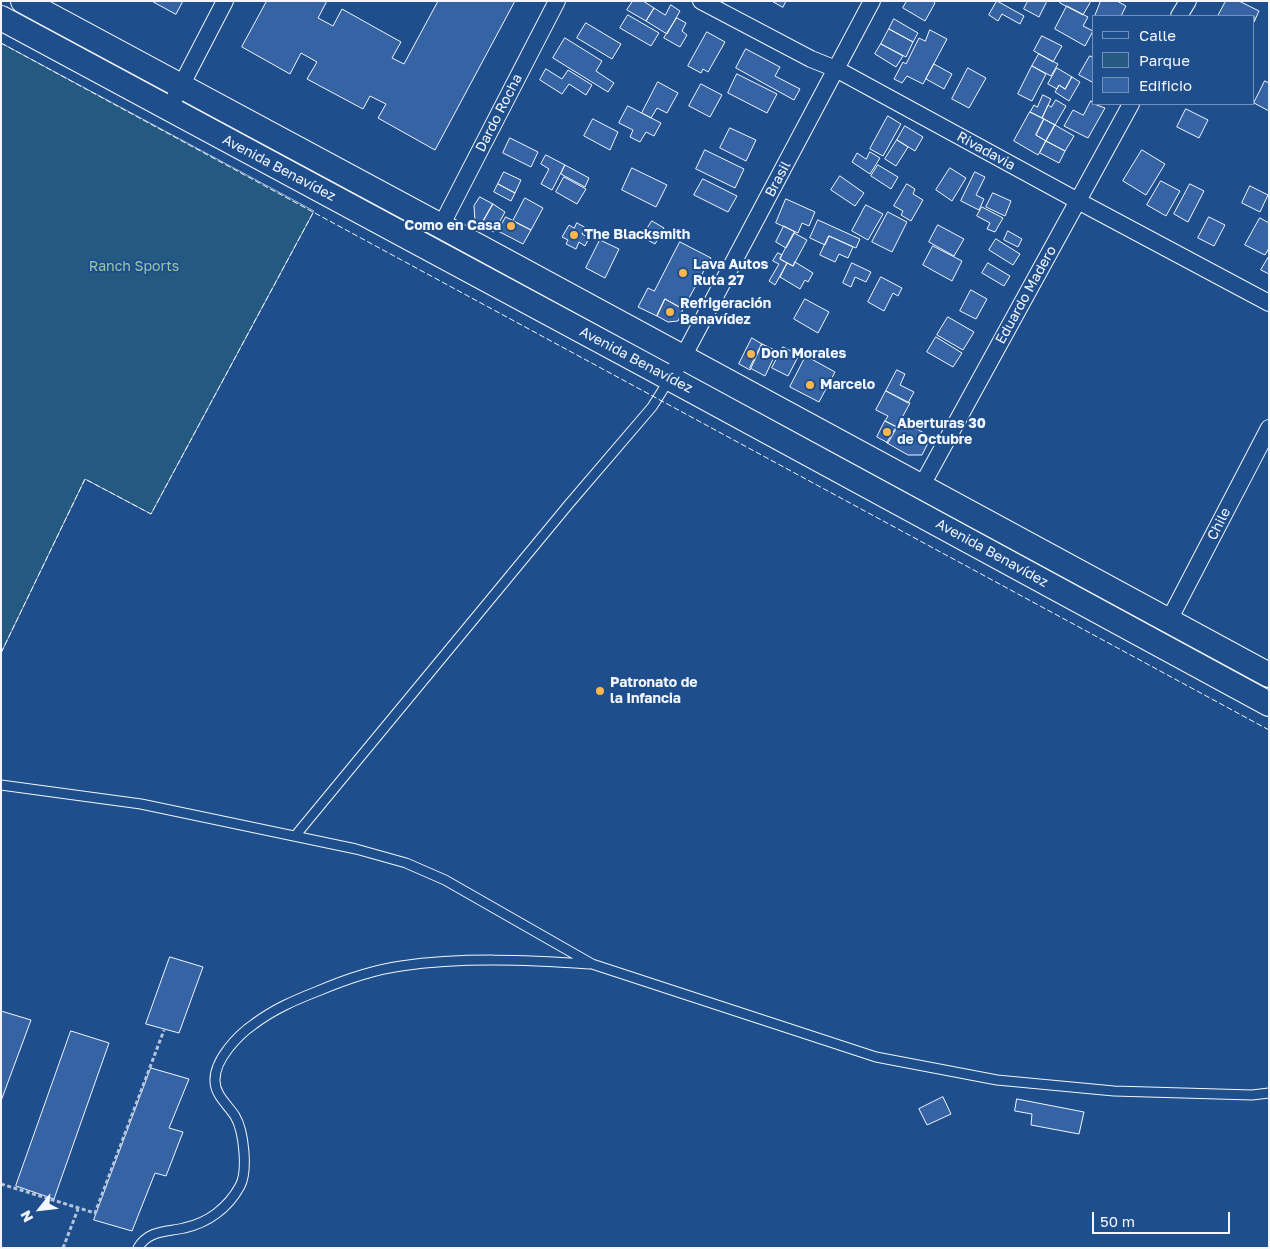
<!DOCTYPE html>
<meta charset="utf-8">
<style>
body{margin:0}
#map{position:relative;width:1270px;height:1249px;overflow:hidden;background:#1f4e8c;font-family:"Golos Text",sans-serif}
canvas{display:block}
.frame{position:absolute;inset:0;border:2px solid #f2f6ff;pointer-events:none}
.legend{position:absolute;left:1092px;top:15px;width:162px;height:90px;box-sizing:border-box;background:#1f4e8c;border:1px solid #7391ba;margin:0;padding:6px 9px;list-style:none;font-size:15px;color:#f2f6ff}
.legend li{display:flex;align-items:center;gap:10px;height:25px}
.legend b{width:25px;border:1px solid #7391ba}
.north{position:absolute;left:15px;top:1184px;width:50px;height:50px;-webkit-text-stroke:4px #1f4e8c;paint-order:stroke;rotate:241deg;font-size:14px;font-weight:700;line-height:20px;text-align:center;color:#f2f6ff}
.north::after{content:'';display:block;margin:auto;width:18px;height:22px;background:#f2f6ff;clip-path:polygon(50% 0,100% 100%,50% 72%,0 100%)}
.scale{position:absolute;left:1092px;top:1212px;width:138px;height:22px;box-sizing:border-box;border:2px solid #f2f6ff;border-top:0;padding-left:6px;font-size:15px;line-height:18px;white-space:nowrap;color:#f2f6ff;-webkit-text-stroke:4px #1f4e8c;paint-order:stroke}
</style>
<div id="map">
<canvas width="1270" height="1249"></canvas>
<div class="frame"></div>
<ul class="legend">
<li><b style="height:6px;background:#1f4e8c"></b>Calle</li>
<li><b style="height:14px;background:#245a82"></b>Parque</li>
<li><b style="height:14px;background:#3563a3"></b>Edificio</li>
</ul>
<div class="north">N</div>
<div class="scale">50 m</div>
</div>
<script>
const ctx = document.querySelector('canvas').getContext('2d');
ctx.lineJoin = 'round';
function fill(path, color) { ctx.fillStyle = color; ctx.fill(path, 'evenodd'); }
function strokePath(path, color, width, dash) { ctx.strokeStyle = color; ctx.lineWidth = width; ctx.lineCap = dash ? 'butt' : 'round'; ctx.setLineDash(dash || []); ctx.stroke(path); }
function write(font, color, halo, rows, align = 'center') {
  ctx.font = font + ' "Golos Text",sans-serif'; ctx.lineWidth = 4; ctx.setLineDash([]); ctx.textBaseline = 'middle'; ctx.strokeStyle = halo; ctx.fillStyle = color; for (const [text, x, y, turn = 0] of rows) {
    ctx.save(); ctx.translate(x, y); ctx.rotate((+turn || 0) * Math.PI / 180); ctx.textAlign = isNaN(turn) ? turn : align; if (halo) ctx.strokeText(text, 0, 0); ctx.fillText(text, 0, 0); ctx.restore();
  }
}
const green = new Path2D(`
 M 1,43 L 314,211 L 151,514 L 85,479 L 1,653 Z`);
fill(green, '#245a82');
strokePath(green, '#a8bbd7', 1);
const building = new Path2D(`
 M 152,1 L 183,1 L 176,14 Z
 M 267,1 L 327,1 L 318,18 L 333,26 L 342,9 L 401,42 L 392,58 L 404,64 L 438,1 L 515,1 L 435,150 L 378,118 L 386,104 L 370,96 L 363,109 L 307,79 L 317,62 L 301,53 L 290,74 L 242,47 Z
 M 633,1 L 643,1 L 654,8 L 646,21 L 627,10 Z
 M 772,1 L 786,1 L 783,7 Z
 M 907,1 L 933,1 L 935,3 L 925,21 L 903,8 Z
 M 997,1 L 1024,16 L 1020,24 L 1002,14 L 998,21 L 989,15 Z
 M 1028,1 L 1047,1 L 1039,17 L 1024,9 Z
 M 1061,1 L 1091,1 L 1083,15 L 1060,3 Z
 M 1101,1 L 1117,1 L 1126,6 L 1121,16 L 1095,16 Z
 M 1226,1 L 1239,1 L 1259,11 L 1254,22 L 1254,16 L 1218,16 Z
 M 671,5 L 680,11 L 667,34 L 646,21 L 654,8 L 665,15 Z
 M 1067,6 L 1088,17 L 1083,26 L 1093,31 L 1085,46 L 1055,29 Z
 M 628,15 L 659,33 L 651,46 L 620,28 Z
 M 677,18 L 686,23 L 682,31 L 687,35 L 680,47 L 664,38 Z
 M 894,19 L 918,33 L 913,42 L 889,29 Z
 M 586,23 L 621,44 L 612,59 L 577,38 Z
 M 889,29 L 913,42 L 906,57 L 881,44 Z
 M 930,30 L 947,39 L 923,84 L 907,76 L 902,83 L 894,79 L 903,62 L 906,64 L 919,38 L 925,41 Z
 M 707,32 L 725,42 L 708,72 L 703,69 L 701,73 L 688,66 Z
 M 1042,36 L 1062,46 L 1053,62 L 1034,51 Z
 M 565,38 L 602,61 L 596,71 L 614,83 L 608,92 L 553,58 Z
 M 881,44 L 903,56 L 896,67 L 875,54 Z
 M 746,49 L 780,67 L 775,76 L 800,89 L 794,100 L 736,68 Z
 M 1039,54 L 1058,64 L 1051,76 L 1032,66 Z
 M 1090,56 L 1094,58 L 1094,83 L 1079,75 Z
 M 934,64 L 952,74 L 944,89 L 926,79 Z
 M 1032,66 L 1046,74 L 1032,101 L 1018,94 Z
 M 968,68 L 986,78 L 969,108 L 952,99 Z
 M 1057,68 L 1072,77 L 1065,89 L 1059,85 L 1057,89 L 1048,84 Z
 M 546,69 L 562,79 L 568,70 L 592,85 L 586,95 L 569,84 L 562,94 L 540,80 Z
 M 737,74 L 777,94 L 767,113 L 728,93 Z
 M 1072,77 L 1080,82 L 1069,101 L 1055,92 L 1059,85 L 1065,89 Z
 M 1265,81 L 1269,83 L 1269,111 L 1254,103 Z
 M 658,82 L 678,93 L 667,113 L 657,108 L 651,118 L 642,113 Z
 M 701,84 L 722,95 L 710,117 L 689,106 Z
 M 1043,95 L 1051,99 L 1042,118 L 1030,112 L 1034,105 L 1037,107 Z
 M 1056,100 L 1066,106 L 1055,125 L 1042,118 L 1048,105 L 1051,107 Z
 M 1091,101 L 1094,104 L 1105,108 L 1088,138 L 1064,126 L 1073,110 L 1083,115 Z
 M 628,106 L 661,123 L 654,136 L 646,132 L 640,142 L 630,137 L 633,130 L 619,123 Z
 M 1186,109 L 1208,120 L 1199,138 L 1177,127 Z
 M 1030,112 L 1044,119 L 1036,135 L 1046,141 L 1038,155 L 1014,141 Z
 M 888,116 L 901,124 L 883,156 L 870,149 Z
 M 593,119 L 618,132 L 610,150 L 584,136 Z
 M 1044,119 L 1055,125 L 1046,141 L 1036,135 Z
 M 1055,125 L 1074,136 L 1065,151 L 1046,141 Z
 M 905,126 L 923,137 L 915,151 L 897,140 Z
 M 730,128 L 756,140 L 746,161 L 720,148 Z
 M 510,138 L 538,152 L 531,167 L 503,153 Z
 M 897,140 L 908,147 L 896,166 L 885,159 Z
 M 1046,141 L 1065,151 L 1059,163 L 1040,153 Z
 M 705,150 L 744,169 L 735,188 L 696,169 Z
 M 1142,150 L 1165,164 L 1146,195 L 1123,181 Z
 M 870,152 L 880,158 L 870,174 L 852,162 L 857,153 L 866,159 Z
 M 546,155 L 565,165 L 552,190 L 541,184 L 549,169 L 541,164 Z
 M 565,165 L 589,178 L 585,187 L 561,174 Z
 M 878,165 L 898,177 L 891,189 L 871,176 Z
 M 632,168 L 667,185 L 656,207 L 622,190 Z
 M 950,168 L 966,178 L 952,201 L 936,190 Z
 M 504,172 L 521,180 L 515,193 L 498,184 Z
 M 975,172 L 985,177 L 976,195 L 984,199 L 979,210 L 961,201 Z
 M 840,176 L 864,193 L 855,206 L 831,190 Z
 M 564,177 L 586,189 L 577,204 L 556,192 Z
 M 703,179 L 737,196 L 728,212 L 694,195 Z
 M 1161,181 L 1180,191 L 1166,216 L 1147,205 Z
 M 498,184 L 515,193 L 511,201 L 494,192 Z
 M 907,184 L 915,189 L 913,194 L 923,200 L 911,221 L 901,215 L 903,211 L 894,206 Z
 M 1190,184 L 1204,191 L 1188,222 L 1174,214 Z
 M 1250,186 L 1268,195 L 1260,212 L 1242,203 Z
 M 993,193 L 1011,201 L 1005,216 L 986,207 Z
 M 480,197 L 493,204 L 481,225 L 475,221 L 474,206 Z
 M 525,198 L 543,208 L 531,230 L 513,221 Z
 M 786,199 L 815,212 L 809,226 L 802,223 L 798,233 L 776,223 Z
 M 493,204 L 505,212 L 494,232 L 481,225 Z
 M 866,205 L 883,214 L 868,240 L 852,231 Z
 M 982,207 L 1003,218 L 995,232 L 987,229 L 990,223 L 977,216 Z
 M 888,212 L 907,222 L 892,252 L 872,242 Z
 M 506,217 L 531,230 L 523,244 L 498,231 Z
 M 1209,217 L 1225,225 L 1214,246 L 1198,238 Z
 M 1260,218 L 1269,223 L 1269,248 L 1265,255 L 1245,245 Z
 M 818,220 L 860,239 L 856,248 L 829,236 L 825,245 L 810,238 Z
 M 652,221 L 664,228 L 655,244 L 642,237 Z
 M 577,223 L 586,228 L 582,234 L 589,238 L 585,246 L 579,242 L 576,249 L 566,244 L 568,240 L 562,237 L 569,225 L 574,228 Z
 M 938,225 L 964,239 L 954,256 L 929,242 Z
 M 784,226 L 795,232 L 786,248 L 776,242 Z
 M 1008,231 L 1022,239 L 1018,247 L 1004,240 Z
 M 794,233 L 807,240 L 793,266 L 780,259 Z
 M 829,236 L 853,247 L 848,258 L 839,254 L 835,262 L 820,255 Z
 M 996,239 L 1020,254 L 1013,265 L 989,250 Z
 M 600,240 L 619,249 L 605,278 L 586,268 Z
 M 680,242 L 711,258 L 683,309 L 665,299 L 657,316 L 638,307 L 648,288 L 654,291 Z
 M 933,246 L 962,261 L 952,281 L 923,265 Z
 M 778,253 L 782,255 L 780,259 L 787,263 L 775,285 L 769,281 L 779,264 L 773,261 Z
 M 1269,256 L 1269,274 L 1261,270 Z
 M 795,262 L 813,273 L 808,282 L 805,280 L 800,289 L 780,277 L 787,263 L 793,266 Z
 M 852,263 L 871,272 L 866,282 L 855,277 L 851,287 L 843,283 Z
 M 988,263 L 1010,276 L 1004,286 L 982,273 Z
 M 881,277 L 902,288 L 898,296 L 893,293 L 884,311 L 868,302 Z
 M 971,290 L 987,299 L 976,319 L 960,311 Z
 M 665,299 L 683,309 L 678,321 L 668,322 L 657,316 Z
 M 805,299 L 829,312 L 818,333 L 794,319 Z
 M 948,317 L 974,332 L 963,350 L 937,335 Z
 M 936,337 L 962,353 L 953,367 L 927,352 Z
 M 752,338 L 762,344 L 750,370 L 739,364 Z
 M 762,344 L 777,351 L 765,376 L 750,368 Z
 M 783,347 L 799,355 L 788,376 L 772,368 Z
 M 806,356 L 835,372 L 819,402 L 790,387 Z
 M 897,370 L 905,374 L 900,385 L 914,392 L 908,403 L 886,391 Z
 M 886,391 L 910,403 L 897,427 L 885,421 L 888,416 L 876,410 Z
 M 901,420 L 931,437 L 922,455 L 908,455 L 887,443 Z
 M 885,421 L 897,427 L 888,443 L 877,437 Z
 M 170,957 L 203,967 L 179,1033 L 146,1024 Z
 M 1,1011 L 31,1020 L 1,1101 Z
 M 71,1031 L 109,1043 L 54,1199 L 16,1186 Z
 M 151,1068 L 189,1079 L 169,1128 L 183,1132 L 166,1176 L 155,1173 L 132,1231 L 94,1220 Z
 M 943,1097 L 951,1114 L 927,1125 L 919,1109 Z
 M 1017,1099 L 1084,1112 L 1079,1134 L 1031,1125 L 1032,1114 L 1015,1111 Z`);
fill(building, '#3563a3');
strokePath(building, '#f2f6ff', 1);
const lane = new Path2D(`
 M 1,785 L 141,804 L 356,849 L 406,863 L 445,880 L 592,964 L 876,1057 L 997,1080 L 1114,1091 L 1252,1095 L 1269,1093
 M 295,836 L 569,504 L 652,407 L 669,380
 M 138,1248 C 148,1230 167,1232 184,1228 C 208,1223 228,1208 240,1186 C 248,1171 244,1131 235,1116 C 228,1105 215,1095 215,1081 C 214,1060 238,1035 254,1024 C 274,1009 295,1000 318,991 C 344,980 372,970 401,966 C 463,957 527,960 589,964`);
const street = new Path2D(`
 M 701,1 L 811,59 L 836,69 L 1078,201 L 1269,303
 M 1179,16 L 1188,1
 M 169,109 L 225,1
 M 441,226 L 557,1
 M 670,378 L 683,357 L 872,1
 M 921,487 L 1131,104
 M 1169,620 L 1269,428`);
const secondary = new Path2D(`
 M 23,1 L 441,226 L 1269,675
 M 1,18 L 647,366 L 1269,704`);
strokePath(lane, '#f2f6ff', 11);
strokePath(street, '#f2f6ff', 18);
strokePath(secondary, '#f2f6ff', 26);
strokePath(new Path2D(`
 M 1,1184 L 95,1213 L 164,1030
 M 63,1248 L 78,1209`), '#b3c4dc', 3, [4, 2.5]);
strokePath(lane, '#1f4e8c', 9);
strokePath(street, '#1f4e8c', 16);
strokePath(secondary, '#1f4e8c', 24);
strokePath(new Path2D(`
 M 1,43 L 1269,730
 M 1,653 L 85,479 L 151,514 L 314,211`), '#f2f6ff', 1, [6, 2.5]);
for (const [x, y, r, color] of [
 [511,226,5,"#ffb74d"],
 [574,235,5,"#ffb74d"],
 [683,273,5,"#ffb74d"],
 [670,312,5,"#ffb74d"],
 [751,354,5,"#ffb74d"],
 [810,385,5,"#ffb74d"],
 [887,432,5,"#ffb74d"],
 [600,691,5,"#ffb74d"]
]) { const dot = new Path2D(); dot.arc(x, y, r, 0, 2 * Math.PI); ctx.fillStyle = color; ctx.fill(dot); strokePath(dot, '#1f4e8c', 2); }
write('14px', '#f2f6ff', '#1f4e8c', [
 ["Dardo Rocha",499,113,-63],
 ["Rivadavia",986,151,29],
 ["Avenida Benavídez",279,168,28],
 ["Brasil",778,179,-62],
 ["Eduardo Madero",1026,295,-61],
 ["Avenida Benavídez",636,360,28],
 ["Chile",1219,524,-63],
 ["Avenida Benavídez",992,553,29]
]);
write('bold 14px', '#f2f6ff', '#1f4e8c', [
 ["Como en Casa",501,226,"right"],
 ["The Blacksmith",584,235],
 ["Lava Autos",693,265],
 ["Ruta 27",693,281],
 ["Refrigeración",680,304],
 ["Benavídez",680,320],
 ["Don Morales",761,354],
 ["Marcelo",820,385],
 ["Aberturas 30",897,424],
 ["de Octubre",897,440],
 ["Patronato de",610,683],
 ["la Infancia",610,699]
], 'left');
write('14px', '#97c8a6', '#1f4e8c', [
 ["Ranch Sports",134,267]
]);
</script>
